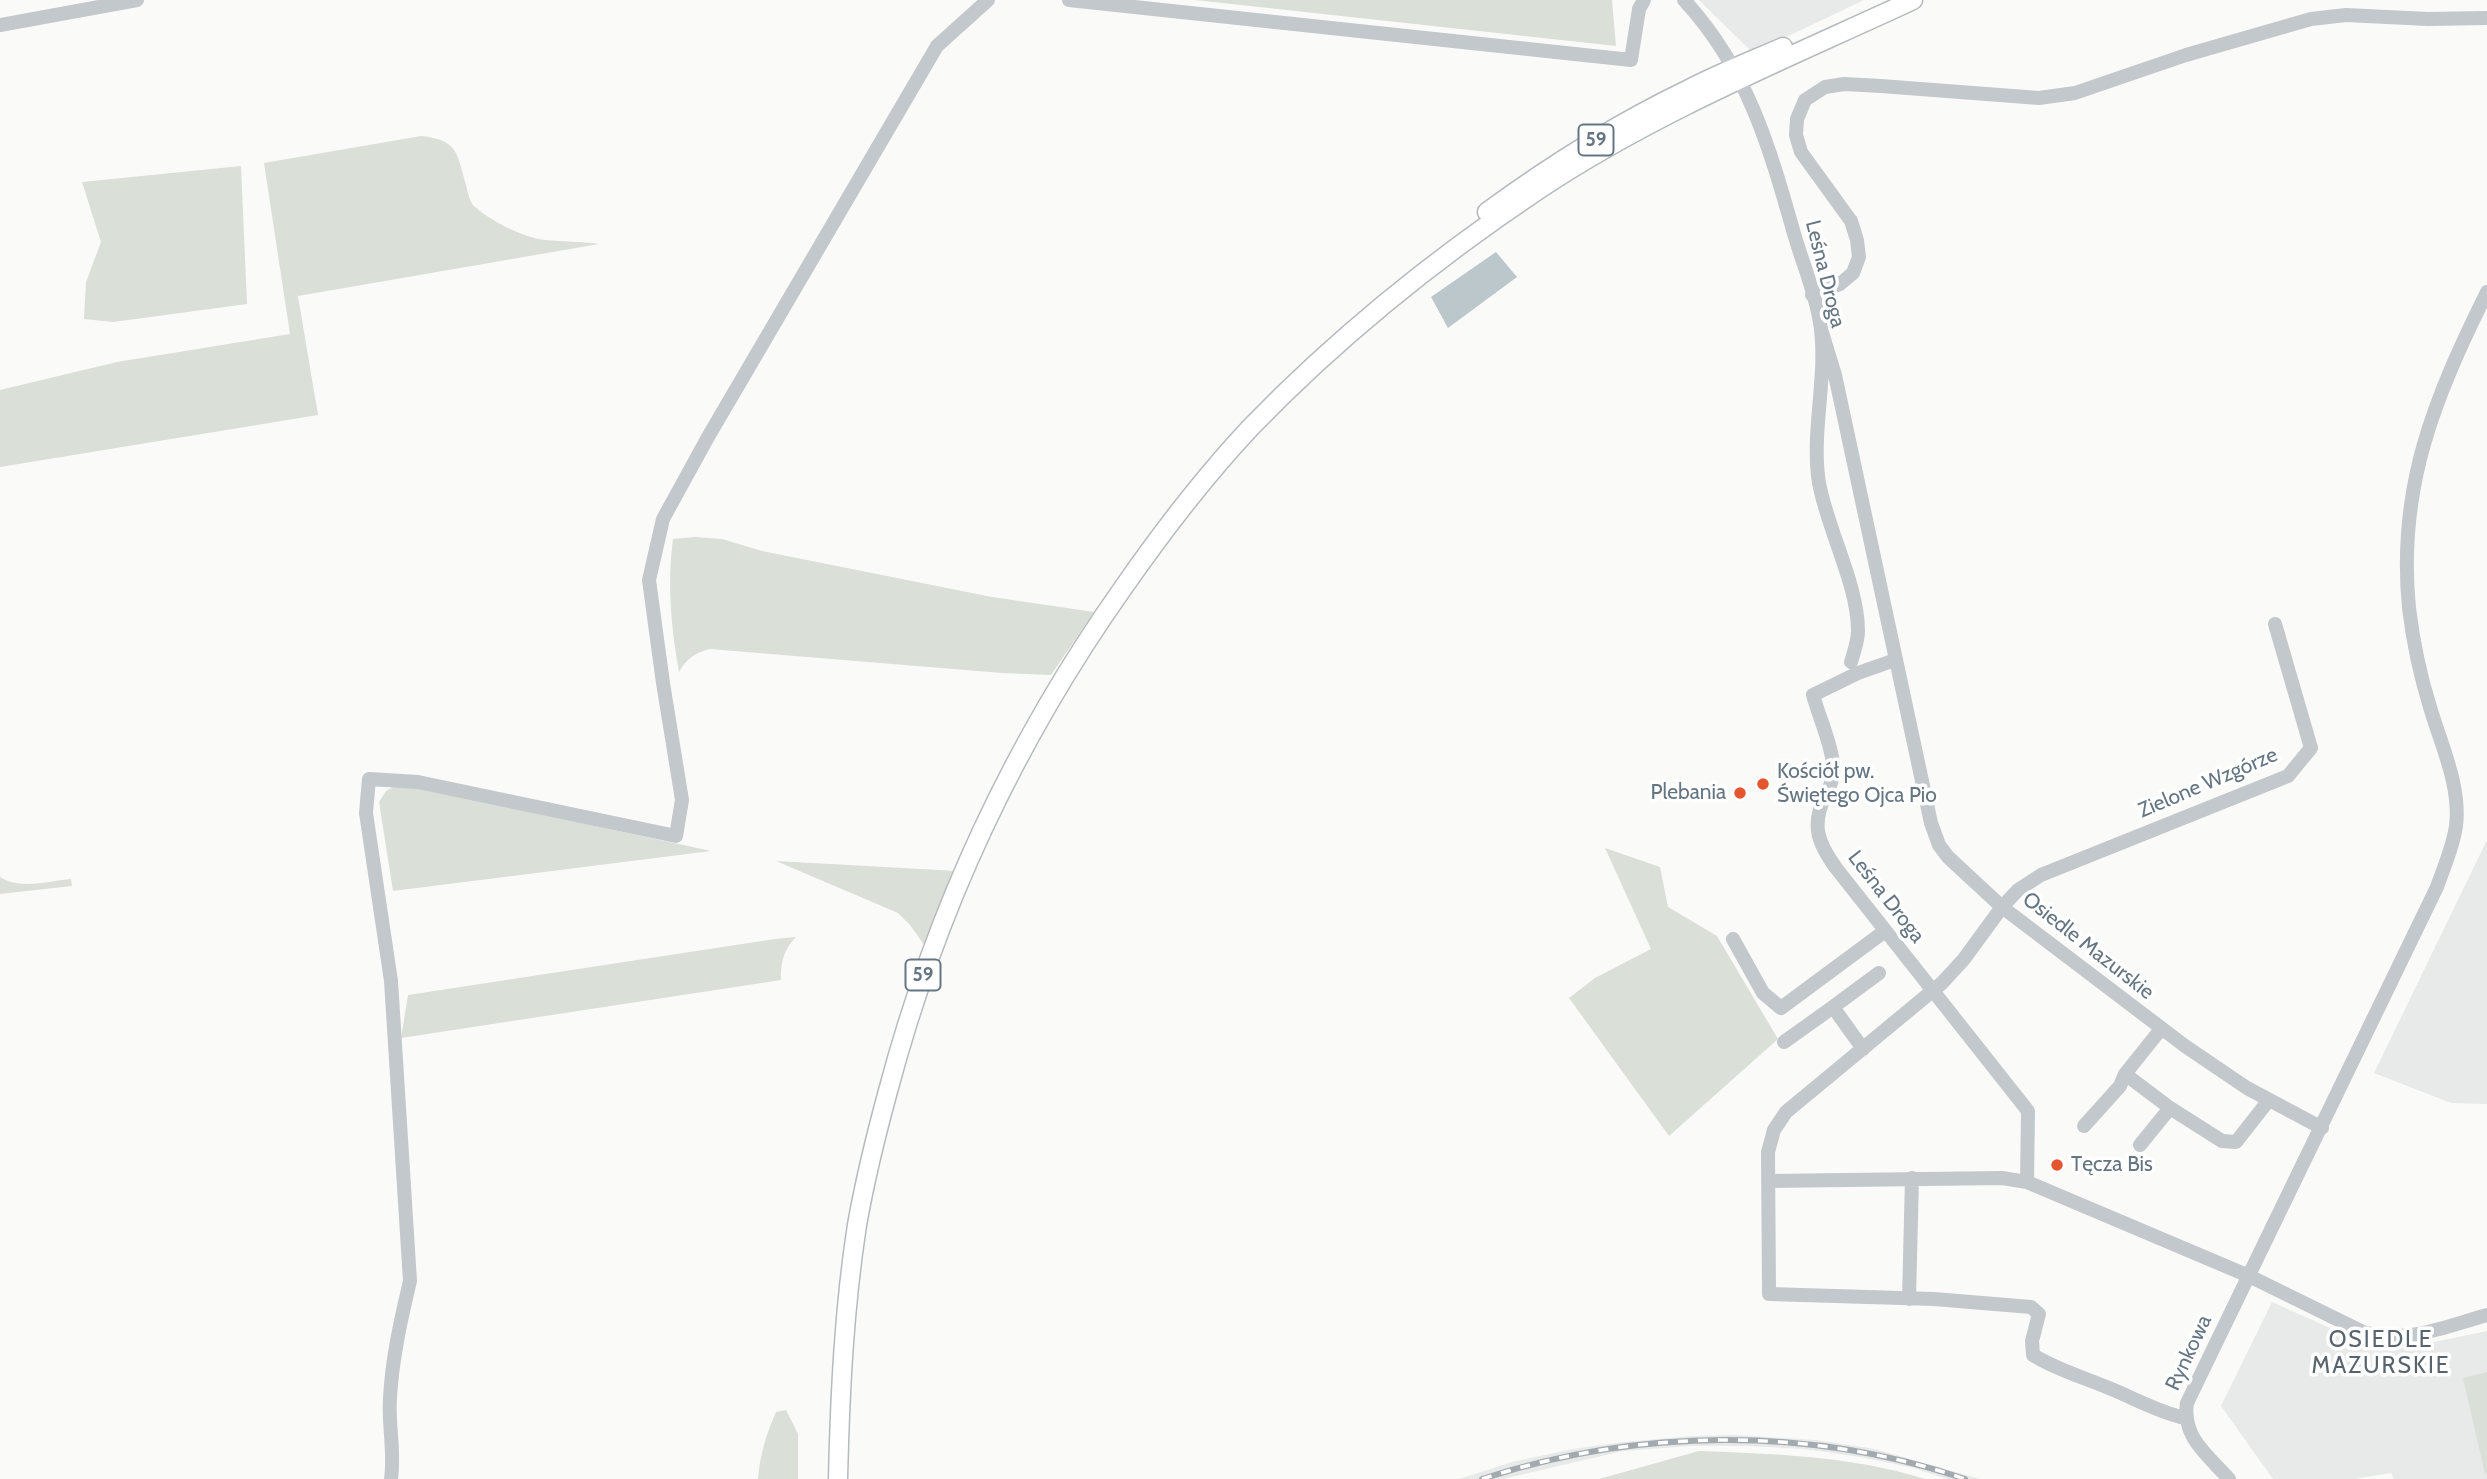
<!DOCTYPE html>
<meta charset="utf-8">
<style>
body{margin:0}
canvas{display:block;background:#fafaf8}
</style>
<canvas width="2487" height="1479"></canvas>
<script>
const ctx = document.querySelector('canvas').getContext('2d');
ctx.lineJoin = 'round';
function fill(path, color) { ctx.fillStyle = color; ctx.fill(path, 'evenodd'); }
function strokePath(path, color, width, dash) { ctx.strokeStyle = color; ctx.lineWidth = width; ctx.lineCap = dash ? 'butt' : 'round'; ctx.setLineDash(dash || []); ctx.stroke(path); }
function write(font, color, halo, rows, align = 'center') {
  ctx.font = font + ' Cabin,sans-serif'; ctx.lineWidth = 7; ctx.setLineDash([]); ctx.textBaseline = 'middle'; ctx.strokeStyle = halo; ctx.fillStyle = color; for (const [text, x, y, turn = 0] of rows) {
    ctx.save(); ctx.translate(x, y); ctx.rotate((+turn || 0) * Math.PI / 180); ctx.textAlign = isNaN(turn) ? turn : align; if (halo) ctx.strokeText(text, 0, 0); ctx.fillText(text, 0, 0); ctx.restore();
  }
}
fill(new Path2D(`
 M 1699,0 L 1864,0 L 1753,53 Z
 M 2487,840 L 2487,1104 L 2451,1103 L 2374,1073 Z
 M 2272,1302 L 2375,1348 L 2405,1348 L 2487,1331 L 2487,1479 L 2394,1479 L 2391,1473 L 2354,1479 L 2273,1479 L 2221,1406 Z
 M 1734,1435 L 1816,1440 L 1875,1449 L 1980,1479 L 1947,1479 L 1914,1468 L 1860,1457 L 1804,1449 L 1748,1446 L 1692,1446 L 1623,1451 L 1503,1479 L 1459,1479 L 1512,1462 L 1573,1449 L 1623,1442 L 1693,1436 Z`), '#e8e9e9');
fill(new Path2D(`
 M 1195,0 L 1612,0 L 1616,46 Z
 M 421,136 C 458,140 457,153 466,185 C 468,192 469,200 473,205 C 488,220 524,238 545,240 C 563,242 581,241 599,244 L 298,296 L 318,415 L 0,467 L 0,390 L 117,362 L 290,334 L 264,163 Z
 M 241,166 L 247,304 L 113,322 L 84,319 L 86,282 L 101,242 L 82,182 Z
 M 695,537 L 722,539 L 762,551 L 992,597 L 1094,612 L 1051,675 L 1002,673 L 710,649 C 695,653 687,658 679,672 C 671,627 667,585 673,539 Z
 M 397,785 L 420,788 L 711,851 L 393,891 L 379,802 L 386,791 Z
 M 1605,848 L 1660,867 L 1668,907 L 1717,936 L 1778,1039 L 1669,1136 L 1569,998 L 1595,978 L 1651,949 Z
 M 776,861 L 957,871 L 927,949 L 910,925 L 898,913 Z
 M 0,877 C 20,890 48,881 71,879 L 72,886 L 0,894 Z
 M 796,937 C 783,951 781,962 781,980 L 401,1038 L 408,995 L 775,939 Z
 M 2487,1372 L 2487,1474 L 2485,1474 L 2463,1378 Z
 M 786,1410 L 798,1434 L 798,1479 L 758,1479 C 760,1454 766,1435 776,1412 Z
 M 1699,1451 C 1775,1454 1852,1456 1925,1479 L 1599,1479 Z`), '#dadfd7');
fill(new Path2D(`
 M 1496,252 L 1517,277 L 1448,328 L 1431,297 Z`), '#bbc7cb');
const major = new Path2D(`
 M 1487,212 C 1551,165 1618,123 1689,89 C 1720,73 1751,61 1783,47
 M 838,1479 C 840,1394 844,1309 857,1225 C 865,1180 876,1135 888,1091 C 936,910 1015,741 1123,588 C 1162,532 1204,477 1251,427 C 1337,338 1435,259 1538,190 C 1655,112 1786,59 1913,0`);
strokePath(major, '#b5babe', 21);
strokePath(new Path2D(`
 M 1069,0 L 1631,60 L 1639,9 L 1644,0
 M 1684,0 C 1748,69 1770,149 1795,237 C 1804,267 1817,298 1821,329 C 1827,380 1811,433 1819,483 C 1828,531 1858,585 1858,631 C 1858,641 1854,652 1851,662
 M 0,25 L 137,0
 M 1812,295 L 1840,284 L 1853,273 L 1859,257 L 1857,240 L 1851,221 L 1801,152 L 1796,135 L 1797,119 L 1805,100 L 1825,87 L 1844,84 L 1881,86 L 2039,98 L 2075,93 L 2186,55 L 2311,19 L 2346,15 L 2428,19 L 2487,18
 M 1821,329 L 1835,375 L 1931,823 L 1939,845 L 1948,857 L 2002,907 L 2018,890 L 2041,875 L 2288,776 L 2311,748 L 2275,624
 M 1895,660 L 1858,673 L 1813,695 C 1819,717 1830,740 1833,763 C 1835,773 1831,785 1826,794 C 1811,824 1817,842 1836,868 L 2028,1111 L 2027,1182
 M 1733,939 L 1763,993 L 1781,1008 L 1885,931
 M 2161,1029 L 2125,1074 L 2170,1108 L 2222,1141 L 2236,1142 L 2269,1100
 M 1784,1042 L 1833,1007
 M 1863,1049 L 1833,1007 L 1879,973
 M 2084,1126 L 2120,1086 L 2125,1074
 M 2140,1145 L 2170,1108
 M 1768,1181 L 2002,1178 L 2027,1182 L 2249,1276 L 2363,1332 C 2408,1344 2444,1327 2487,1315
 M 1909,1299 L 1912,1178
 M 2185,1418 C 2158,1412 2134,1398 2109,1388 C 2083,1377 2057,1370 2033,1355 L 2032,1341 L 2039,1314 L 2031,1307 L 1934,1299 L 1769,1294 L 1768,1152 L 1774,1130 L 1786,1112 L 1942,983 L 1964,959 L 2002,907 L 2185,1046 L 2247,1088 L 2322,1128
 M 391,1479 C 395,1452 388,1425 390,1398 C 392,1359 401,1319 410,1281 L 391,981 L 366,813 L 369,779 L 418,782 L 676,836 L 682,800 L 663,683 L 649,580 L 663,519 L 708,437 L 937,46 L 988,0
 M 2229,1479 C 2208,1455 2182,1438 2187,1403 L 2437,887 C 2444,867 2453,847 2456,826 C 2461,786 2441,745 2430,707 C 2420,675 2413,641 2409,608 C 2397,487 2435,397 2487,292`), '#c3c8cc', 14);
strokePath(major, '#fff', 18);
const rail = new Path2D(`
 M 1482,1479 C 1638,1428 1810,1426 1965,1479`);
strokePath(rail, '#a2aab0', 6);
strokePath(rail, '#fff', 3.5, [10]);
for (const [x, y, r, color] of [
 [1763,784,7,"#e4572e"],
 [1740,793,7,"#e4572e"],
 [2057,1165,7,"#e4572e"]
]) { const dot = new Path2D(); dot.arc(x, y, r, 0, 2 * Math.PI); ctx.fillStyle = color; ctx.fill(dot); strokePath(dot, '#fff', 2.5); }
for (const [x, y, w] of [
 [1596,140,35],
 [923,975,35]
]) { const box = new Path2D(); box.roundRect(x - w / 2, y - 15.5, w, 31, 5); ctx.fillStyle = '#fff'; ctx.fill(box); strokePath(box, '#657683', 2); }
write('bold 19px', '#657683', null, [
 ["59",1596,140],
 ["59",923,975]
]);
write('21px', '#657683', '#fff', [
 ["Leśna Droga",1825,274,76],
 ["Zielone Wzgórze",2208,783,-23],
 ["Leśna Droga",1886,897,52],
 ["Osiedle Mazurskie",2088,946,38],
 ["Rynkowa",2189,1353,-65]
]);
write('21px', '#657683', '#fff', [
 ["Kościół pw.",1777,772],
 ["Świętego Ojca Pio",1777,796],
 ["Plebania",1726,793,"right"],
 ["Tęcza Bis",2071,1165]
], 'left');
ctx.letterSpacing = '2px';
write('23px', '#57646e', '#fff', [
 ["OSIEDLE",2381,1340],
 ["MAZURSKIE",2381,1366]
]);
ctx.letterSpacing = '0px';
</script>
